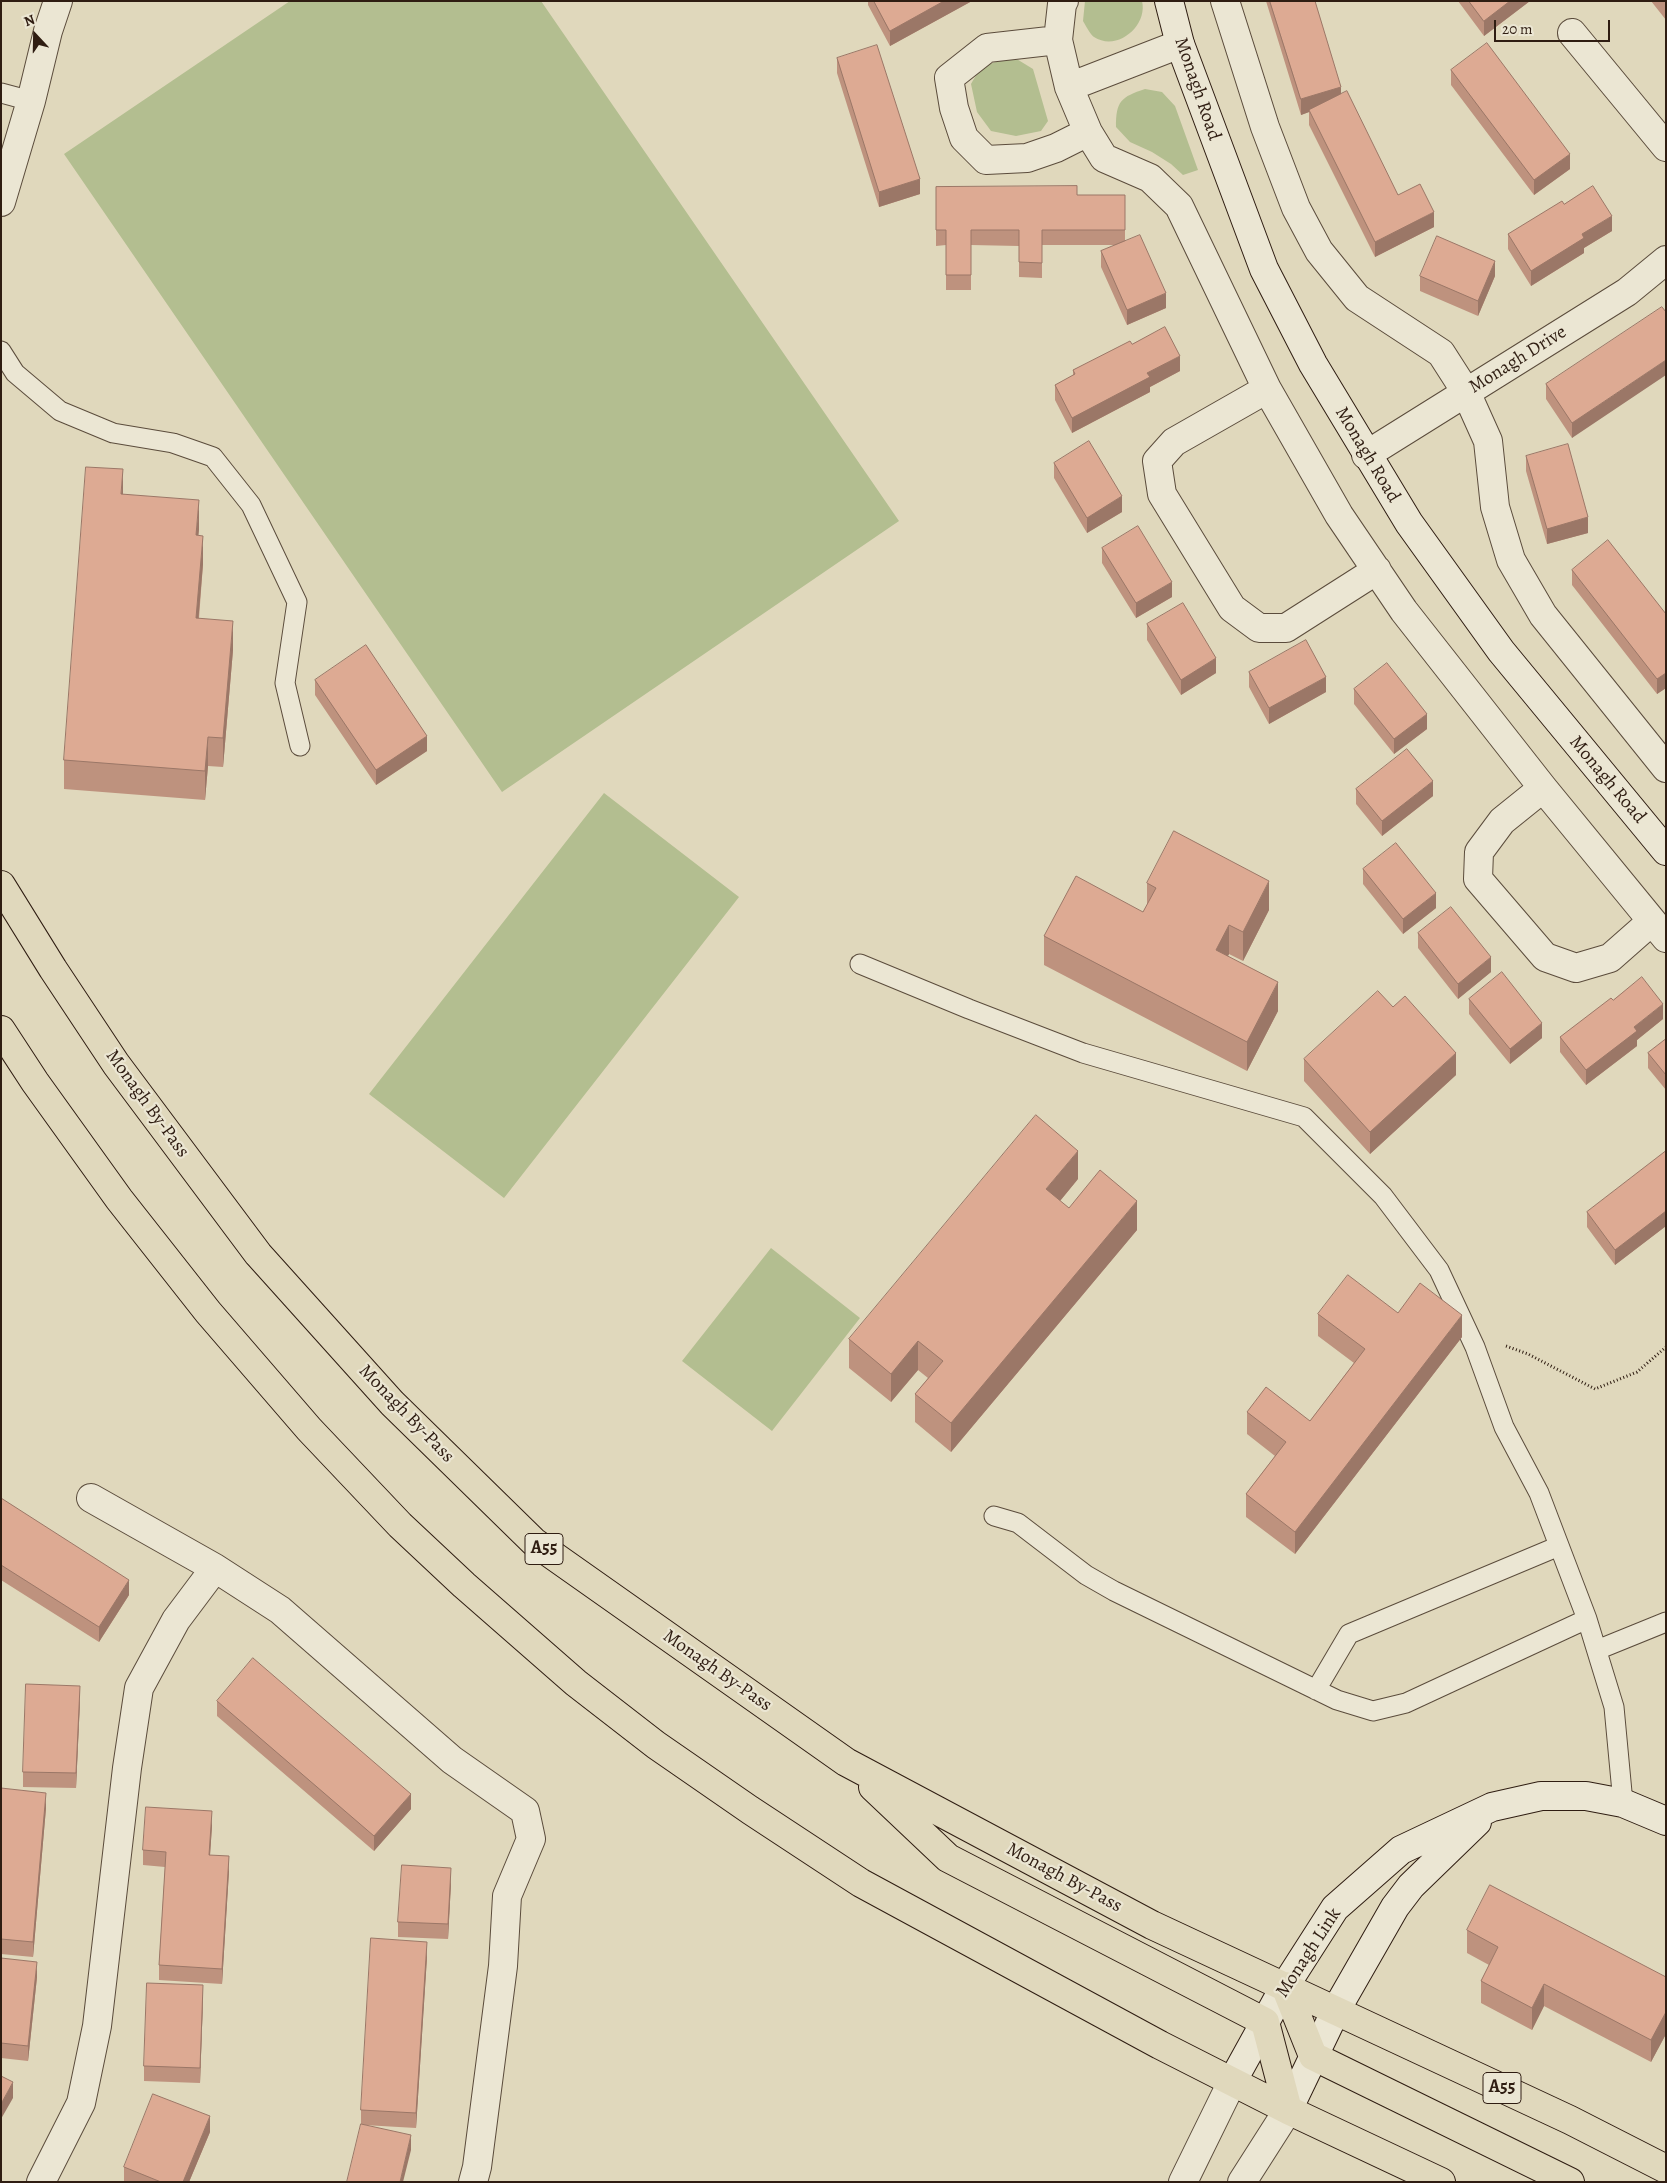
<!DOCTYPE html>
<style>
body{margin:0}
#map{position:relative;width:1667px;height:2183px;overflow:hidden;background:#e0d8bc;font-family:Alegreya,serif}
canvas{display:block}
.frame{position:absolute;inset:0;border:2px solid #2f1d12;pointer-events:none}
.north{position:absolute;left:10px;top:10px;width:50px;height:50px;-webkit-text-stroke:4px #ebe6d3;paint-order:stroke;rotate:339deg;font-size:14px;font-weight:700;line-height:20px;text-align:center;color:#2f1d12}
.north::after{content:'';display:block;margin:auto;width:18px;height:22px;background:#2f1d12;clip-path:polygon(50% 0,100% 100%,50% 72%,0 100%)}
.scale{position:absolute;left:1494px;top:20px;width:116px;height:22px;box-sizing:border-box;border:2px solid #2f1d12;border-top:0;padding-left:6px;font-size:15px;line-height:18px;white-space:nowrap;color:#2f1d12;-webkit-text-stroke:4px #ebe6d3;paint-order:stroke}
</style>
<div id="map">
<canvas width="1667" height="2183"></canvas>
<div class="frame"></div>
<div class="north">N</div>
<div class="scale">20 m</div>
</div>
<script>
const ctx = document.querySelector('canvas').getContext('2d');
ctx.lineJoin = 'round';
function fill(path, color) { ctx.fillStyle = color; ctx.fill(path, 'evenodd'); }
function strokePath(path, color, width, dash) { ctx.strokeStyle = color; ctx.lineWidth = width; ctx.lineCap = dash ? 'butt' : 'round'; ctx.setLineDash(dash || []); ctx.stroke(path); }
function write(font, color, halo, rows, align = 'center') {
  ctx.font = font + ' Alegreya,serif'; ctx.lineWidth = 4.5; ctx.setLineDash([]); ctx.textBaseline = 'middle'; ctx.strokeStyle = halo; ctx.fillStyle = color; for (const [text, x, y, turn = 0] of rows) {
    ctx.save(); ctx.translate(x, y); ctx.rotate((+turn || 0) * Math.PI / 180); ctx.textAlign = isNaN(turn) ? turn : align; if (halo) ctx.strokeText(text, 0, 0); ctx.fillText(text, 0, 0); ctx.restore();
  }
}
fill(new Path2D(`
 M 290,1 L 541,1 L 899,521 L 502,792 L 64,154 Z
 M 1085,1 L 1142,1 C 1148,26 1117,52 1094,37 C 1090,34 1086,26 1083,21 Z
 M 1015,58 L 1033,69 L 1048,121 L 1041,131 L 1016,136 L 991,131 L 977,112 L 971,84 C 983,62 992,63 1015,58 Z
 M 1145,89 L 1162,92 L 1175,106 L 1198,170 L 1183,175 L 1171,164 L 1152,152 L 1130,142 L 1116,127 C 1116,101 1121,97 1145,89 Z
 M 604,793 L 739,897 L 504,1198 L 369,1094 Z
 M 771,1248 L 860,1318 L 772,1431 L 682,1361 Z`), '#b3be90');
const lane = new Path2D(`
 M 1,93 L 31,101
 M 1,351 L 15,373 L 60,411 L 113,433 L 173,443 L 213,457 L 251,505 L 297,602 L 285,683 L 300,746
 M 860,964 L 969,1009 L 1083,1053 L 1304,1117 L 1383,1196 L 1439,1270 L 1475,1347 L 1504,1427 L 1539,1493 L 1587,1619
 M 994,1516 L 1018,1523 L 1086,1575 L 1114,1591 L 1337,1700 L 1373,1711 L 1406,1703 L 1587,1619 L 1614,1707 L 1623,1803
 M 1597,1650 L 1666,1622
 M 1316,1690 L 1349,1634 L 1559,1546`);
const street = new Path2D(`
 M 1064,1 L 1062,4 L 1058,40 L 1069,87 L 1088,132 L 1104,158 L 1150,178 L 1179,206 L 1267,389 L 1339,515 L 1404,611 L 1543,788 L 1666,938
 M 1225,1 L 1265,127 L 1296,208 L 1319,251 L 1357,298 L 1441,353 L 1466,392 L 1488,441 L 1495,507 L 1511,560 L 1543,615 L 1666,768
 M 1572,33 L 1666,147
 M 1058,40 L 987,48 L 949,78 L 954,108 L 964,138 L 986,160 L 1027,158 L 1056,148 L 1088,132
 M 1069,87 L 1180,44
 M 1,202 L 31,101 L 48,31 L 58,1
 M 1267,389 L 1174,442 L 1157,461 L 1162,494 L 1232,608 L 1259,628 L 1286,628 L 1377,570
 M 1366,455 L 1627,292 L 1666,260
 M 1543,788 L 1502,821 L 1479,852 L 1478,879 L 1545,957 L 1576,968 L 1610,958 L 1652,921
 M 91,1498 L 215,1568 L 280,1610 L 452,1760 L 525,1811 L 531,1839 L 507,1896 L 503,1966 L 477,2167 L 473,2182
 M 41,2182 L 81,2103 L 97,2026 L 127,1768 L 139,1688 L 176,1620 L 215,1568
 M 1183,2182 L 1232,2082
 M 1242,2182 L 1288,2110`);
const secondary = new Path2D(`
 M 1169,1 L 1180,44 L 1264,269 L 1313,364 L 1409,523 L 1501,651 L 1666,851
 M 1232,2082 L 1285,1986 L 1335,1908 L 1401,1850 L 1492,1807 L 1541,1796 L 1586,1796 L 1623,1803 L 1666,1821
 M 1288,2110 L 1336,2010 L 1395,1907 L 1411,1886 L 1477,1822`);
const highway = new Path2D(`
 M 1,885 L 53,969 L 116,1064 L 258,1254 L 392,1403 L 534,1542 L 846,1762 L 1152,1925 L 1570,2120 L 1666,2169
 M 1,1030 L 35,1082 L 119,1199 L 208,1312 L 309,1429 L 400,1525 L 464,1585 L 576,1683 L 656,1745 L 750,1810 L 861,1883 L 1160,2045 L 1288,2110 L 1441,2182
 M 873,1787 L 948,1858 L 1265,2022 L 1288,2110
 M 1285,1986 L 1313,2056 L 1570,2182`);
strokePath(lane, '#5b4c3c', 21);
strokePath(street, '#5b4c3c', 30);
strokePath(secondary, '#2f1d12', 30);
strokePath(highway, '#2f1d12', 30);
strokePath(new Path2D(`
 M 1506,1346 L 1528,1354 L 1595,1389 L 1637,1372 L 1666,1347`), '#2f1d12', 3, [1, 2.5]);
strokePath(lane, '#ebe6d3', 19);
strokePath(street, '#ebe6d3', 28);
strokePath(secondary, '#ebe6d3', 28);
strokePath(highway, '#e0d8bc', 28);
fill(new Path2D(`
 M 868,1 L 972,1 L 890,46 L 868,5 Z
 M 1266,1 L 1315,1 L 1341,94 L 1398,195 L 1434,227 L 1375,257 L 1309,125 L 1309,112 L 1301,115 Z
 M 1458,1 L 1530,1 L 1484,36 Z
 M 1651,1 L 1666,1 L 1666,20 Z
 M 837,58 L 920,194 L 879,207 L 837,73 Z
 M 1451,70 L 1570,169 L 1534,195 L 1451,85 Z
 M 936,187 L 1077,195 L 1125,195 L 1125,241 L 1166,308 L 1127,325 L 1101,267 L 1101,251 L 1115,245 L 1042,245 L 1042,278 L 1019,277 L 1019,246 L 971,245 L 971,290 L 946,290 L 946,245 L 936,246 Z
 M 1564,204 L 1612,231 L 1584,248 L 1584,253 L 1531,286 L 1508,249 L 1508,234 Z
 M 1420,276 L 1495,276 L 1478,316 L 1420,291 Z
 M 1666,312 L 1572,438 L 1546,399 L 1546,384 Z
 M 1132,344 L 1180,371 L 1150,387 L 1150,392 L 1072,433 L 1055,400 L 1055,385 L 1073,376 L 1073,370 Z
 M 1526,456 L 1588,533 L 1547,544 L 1526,471 Z
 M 1054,463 L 1122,512 L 1087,533 L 1054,478 Z
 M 123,494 L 199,529 L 198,535 L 203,564 L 199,618 L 233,650 L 223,767 L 208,766 L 205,800 L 64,789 L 64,760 Z
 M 1102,548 L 1172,597 L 1136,618 L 1102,563 Z
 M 1572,570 L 1666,614 L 1666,688 L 1657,694 L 1572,585 Z
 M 1147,624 L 1216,673 L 1181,695 L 1147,640 Z
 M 1249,672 L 1326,692 L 1269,724 L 1249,687 Z
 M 315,680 L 427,751 L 376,785 L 315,695 Z
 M 1354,689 L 1427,729 L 1394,754 L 1354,704 Z
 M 1356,789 L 1433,796 L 1382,836 L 1356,804 Z
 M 1363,869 L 1436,908 L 1403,934 L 1363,884 Z
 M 1147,883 L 1269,910 L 1243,961 L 1229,954 L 1228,956 L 1278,1011 L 1247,1071 L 1044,965 L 1044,936 L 1143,912 L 1147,905 Z
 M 1418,933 L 1491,972 L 1458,999 L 1418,948 Z
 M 1469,999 L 1542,1038 L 1510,1064 L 1469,1014 Z
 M 1663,1019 L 1637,1040 L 1637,1046 L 1586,1085 L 1560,1052 L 1560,1037 Z
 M 1666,1039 L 1666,1090 L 1648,1068 L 1648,1053 Z
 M 1304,1059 L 1456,1075 L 1370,1154 L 1304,1081 Z
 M 1666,1151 L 1666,1226 L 1615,1265 L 1587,1227 L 1587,1212 Z
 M 1078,1179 L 1060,1201 L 1069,1208 L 1137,1230 L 951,1452 L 915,1422 L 915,1394 L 928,1378 L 918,1370 L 891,1402 L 849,1368 L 849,1339 Z
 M 1398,1313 L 1462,1337 L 1295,1554 L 1246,1517 L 1246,1494 L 1275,1456 L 1247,1434 L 1247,1412 L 1310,1421 L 1354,1363 L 1318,1336 L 1318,1314 Z
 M 1,1498 L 129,1595 L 99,1642 L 1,1580 Z
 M 80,1701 L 76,1788 L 23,1787 L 23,1772 Z
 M 217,1701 L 411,1809 L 374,1851 L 217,1716 Z
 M 1,1788 L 46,1808 L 33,1957 L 1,1954 Z
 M 212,1826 L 210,1855 L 229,1871 L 222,1984 L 159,1980 L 159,1965 L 165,1867 L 143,1865 L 143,1850 Z
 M 451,1883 L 448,1939 L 398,1937 L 398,1922 Z
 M 1467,1930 L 1666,1977 L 1666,2034 L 1651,2062 L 1544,2006 L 1532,2030 L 1481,2003 L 1481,1981 L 1489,1965 L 1467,1953 Z
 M 427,1957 L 416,2128 L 364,2125 L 411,2150 L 361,2124 L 361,2110 Z
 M 1,1958 L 37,1977 L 28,2061 L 1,2058 Z
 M 203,2000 L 200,2083 L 144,2081 L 144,2066 Z
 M 210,2132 L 189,2182 L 124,2182 L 124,2167 Z`), '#be927e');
fill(new Path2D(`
 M 944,1 L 972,1 L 890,46 L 890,31 Z
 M 1510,1 L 1530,1 L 1484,36 L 1484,21 Z
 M 1341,87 L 1341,103 L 1309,110 L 1309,112 L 1301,115 L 1301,99 Z
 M 1570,154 L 1570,169 L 1534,195 L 1534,180 Z
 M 920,179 L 920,194 L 879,207 L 879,192 Z
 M 1434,212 L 1434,227 L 1375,257 L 1375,242 Z
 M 1612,216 L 1612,231 L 1584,248 L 1584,253 L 1531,286 L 1531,271 L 1582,234 Z
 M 1495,261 L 1495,276 L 1478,316 L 1478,301 Z
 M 1166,293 L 1166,308 L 1127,325 L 1127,310 Z
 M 1180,356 L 1180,371 L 1150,387 L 1150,392 L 1072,433 L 1072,418 L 1147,373 Z
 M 1666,360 L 1666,375 L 1572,438 L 1572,423 Z
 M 123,469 L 123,498 L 121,494 Z
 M 1122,496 L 1122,512 L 1087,533 L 1087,518 Z
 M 199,500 L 199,529 L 196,564 L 196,535 Z
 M 1588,517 L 1588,533 L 1547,544 L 1547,529 Z
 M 203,536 L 203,564 L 196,647 L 196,618 Z
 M 1172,582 L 1172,597 L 1136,618 L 1136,603 Z
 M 233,621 L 233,650 L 223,767 L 223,738 Z
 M 1216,658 L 1216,673 L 1181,695 L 1181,680 Z
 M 1666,673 L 1666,688 L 1657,694 L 1657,679 Z
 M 1326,677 L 1326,692 L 1269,724 L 1269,708 Z
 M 1427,714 L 1427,729 L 1394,754 L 1394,739 Z
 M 427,736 L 427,751 L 376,785 L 376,770 Z
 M 208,737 L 208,766 L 205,800 L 205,771 Z
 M 1433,781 L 1433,796 L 1382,836 L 1382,821 Z
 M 1269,881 L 1269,910 L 1243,961 L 1243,932 Z
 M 1436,893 L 1436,908 L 1403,934 L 1403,919 Z
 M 1229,925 L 1229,954 L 1216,978 L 1216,950 Z
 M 1491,957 L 1491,972 L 1458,999 L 1458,984 Z
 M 1278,982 L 1278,1011 L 1247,1071 L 1247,1042 Z
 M 1663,1004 L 1663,1019 L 1637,1040 L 1637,1046 L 1586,1085 L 1586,1070 L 1634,1027 Z
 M 1542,1023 L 1542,1038 L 1510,1064 L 1510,1049 Z
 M 1456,1053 L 1456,1075 L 1370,1154 L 1370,1132 Z
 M 1078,1151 L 1078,1179 L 1046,1218 L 1046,1189 Z
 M 1137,1201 L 1137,1230 L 951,1452 L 951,1423 Z
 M 1666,1211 L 1666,1226 L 1615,1265 L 1615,1250 Z
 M 1462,1315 L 1462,1337 L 1295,1554 L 1295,1532 Z
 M 918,1341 L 918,1370 L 891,1402 L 891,1374 Z
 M 129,1580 L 129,1595 L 99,1642 L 99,1627 Z
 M 80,1686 L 80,1701 L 76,1788 L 76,1773 Z
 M 46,1793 L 46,1808 L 33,1957 L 33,1942 Z
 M 411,1794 L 411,1809 L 374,1851 L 374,1836 Z
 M 212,1811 L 212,1826 L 209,1870 L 209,1855 Z
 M 229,1856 L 229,1871 L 222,1984 L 222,1969 Z
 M 451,1868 L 451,1883 L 448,1939 L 448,1924 Z
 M 427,1942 L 427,1957 L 416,2128 L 416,2113 Z
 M 37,1962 L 37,1977 L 28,2061 L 28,2046 Z
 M 1544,1984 L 1544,2006 L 1532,2030 L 1532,2008 Z
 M 203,1985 L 203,2000 L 200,2083 L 200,2068 Z
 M 1666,2012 L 1666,2034 L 1651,2062 L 1651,2040 Z
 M 13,2082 L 13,2098 L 1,2119 L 1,2104 Z
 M 210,2116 L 210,2132 L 189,2182 L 183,2182 Z
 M 411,2135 L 411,2150 L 403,2182 L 400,2182 Z`), '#9b7767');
const building = new Path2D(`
 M 874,1 L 944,1 L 890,31 Z
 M 1270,1 L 1315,1 L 1341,87 L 1301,99 Z
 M 1469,1 L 1510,1 L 1484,21 Z
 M 1487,43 L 1570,154 L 1534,180 L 1451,70 Z
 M 877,45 L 920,179 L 879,192 L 837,58 Z
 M 1347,91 L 1398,195 L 1420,184 L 1434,212 L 1375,242 L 1309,110 Z
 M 1077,186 L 1077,195 L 1125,195 L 1125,230 L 1042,230 L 1042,263 L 1019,262 L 1019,230 L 971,230 L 971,275 L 946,275 L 946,230 L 936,230 L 936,187 Z
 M 1593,186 L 1612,216 L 1582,234 L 1584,238 L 1531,271 L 1508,234 L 1562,201 L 1564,204 Z
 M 1140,235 L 1166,293 L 1127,310 L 1101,251 Z
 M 1437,236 L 1495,261 L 1478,301 L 1420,276 Z
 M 1662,307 L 1666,312 L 1666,360 L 1572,423 L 1546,384 Z
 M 1165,327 L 1180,356 L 1147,373 L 1150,377 L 1072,418 L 1055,385 L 1075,374 L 1073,370 L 1130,341 L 1132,344 Z
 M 1089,441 L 1122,496 L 1087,518 L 1054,463 Z
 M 1568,444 L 1588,517 L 1547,529 L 1526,456 Z
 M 86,467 L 123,469 L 121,494 L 199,500 L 196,535 L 203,536 L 196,618 L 233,621 L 223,738 L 208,737 L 205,771 L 64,760 Z
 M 1138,526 L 1172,582 L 1136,603 L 1102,548 Z
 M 1608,540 L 1666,614 L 1666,673 L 1657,679 L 1572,570 Z
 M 1183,603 L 1216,658 L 1181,680 L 1147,624 Z
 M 1306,640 L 1326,677 L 1269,708 L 1249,672 Z
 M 366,645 L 427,736 L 376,770 L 315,680 Z
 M 1387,663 L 1427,714 L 1394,739 L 1354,689 Z
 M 1407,749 L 1433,781 L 1382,821 L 1356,789 Z
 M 1174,831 L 1269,881 L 1243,932 L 1229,925 L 1216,950 L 1278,982 L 1247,1042 L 1044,936 L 1076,876 L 1143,912 L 1156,888 L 1147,883 Z
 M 1396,843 L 1436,893 L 1403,919 L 1363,869 Z
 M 1451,907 L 1491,957 L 1458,984 L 1418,933 Z
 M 1502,972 L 1542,1023 L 1510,1049 L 1469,999 Z
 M 1642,977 L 1663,1004 L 1634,1027 L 1637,1031 L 1586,1070 L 1560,1037 L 1611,998 L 1613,1000 Z
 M 1378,991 L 1393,1007 L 1405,996 L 1456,1053 L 1370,1132 L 1304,1059 Z
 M 1666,1039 L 1666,1075 L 1648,1053 Z
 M 1036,1115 L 1078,1151 L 1046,1189 L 1069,1208 L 1100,1170 L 1137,1201 L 951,1423 L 915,1394 L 943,1361 L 918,1341 L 891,1374 L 849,1339 Z
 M 1666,1151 L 1666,1211 L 1615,1250 L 1587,1212 Z
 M 1348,1275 L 1398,1313 L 1420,1283 L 1462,1315 L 1295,1532 L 1246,1494 L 1286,1442 L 1247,1412 L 1266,1387 L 1310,1421 L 1365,1349 L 1318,1314 Z
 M 1,1498 L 129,1580 L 99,1627 L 1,1565 Z
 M 253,1658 L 411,1794 L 374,1836 L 217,1701 Z
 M 26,1684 L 80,1686 L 76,1773 L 23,1772 Z
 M 1,1788 L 46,1793 L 33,1942 L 1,1939 Z
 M 146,1807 L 212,1811 L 209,1855 L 229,1856 L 222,1969 L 159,1965 L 166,1852 L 143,1850 Z
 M 402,1865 L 451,1868 L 448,1924 L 398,1922 Z
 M 1490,1885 L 1666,1977 L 1666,2012 L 1651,2040 L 1544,1984 L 1532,2008 L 1481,1981 L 1498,1947 L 1467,1930 Z
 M 371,1938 L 427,1942 L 416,2113 L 361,2110 Z
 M 1,1958 L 37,1962 L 28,2046 L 1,2043 Z
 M 147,1983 L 203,1985 L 200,2068 L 144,2066 Z
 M 1,2076 L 13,2082 L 1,2104 Z
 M 153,2094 L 210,2116 L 183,2182 L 161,2182 L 124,2167 Z
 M 361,2124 L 411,2135 L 400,2182 L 347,2182 Z`);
fill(building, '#ddaa93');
strokePath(building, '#9b7767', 1);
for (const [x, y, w] of [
 [544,1549,38],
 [1502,2088,38]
]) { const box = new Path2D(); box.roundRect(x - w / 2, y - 15.5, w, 31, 4); ctx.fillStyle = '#ebe6d3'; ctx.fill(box); strokePath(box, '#2f1d12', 1); }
write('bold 18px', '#2f1d12', null, [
 ["A55",544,1549],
 ["A55",1502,2088]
]);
write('19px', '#2f1d12', '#ebe6d3', [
 ["Monagh Road",1197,89,71],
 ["Monagh Drive",1518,360,-32],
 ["Monagh Road",1367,455,59],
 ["Monagh Road",1607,780,50],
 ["Monagh By-Pass",147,1104,54],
 ["Monagh By-Pass",406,1414,46],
 ["Monagh By-Pass",717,1671,35],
 ["Monagh By-Pass",1064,1878,28],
 ["Monagh Link",1309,1953,-57]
]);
</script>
